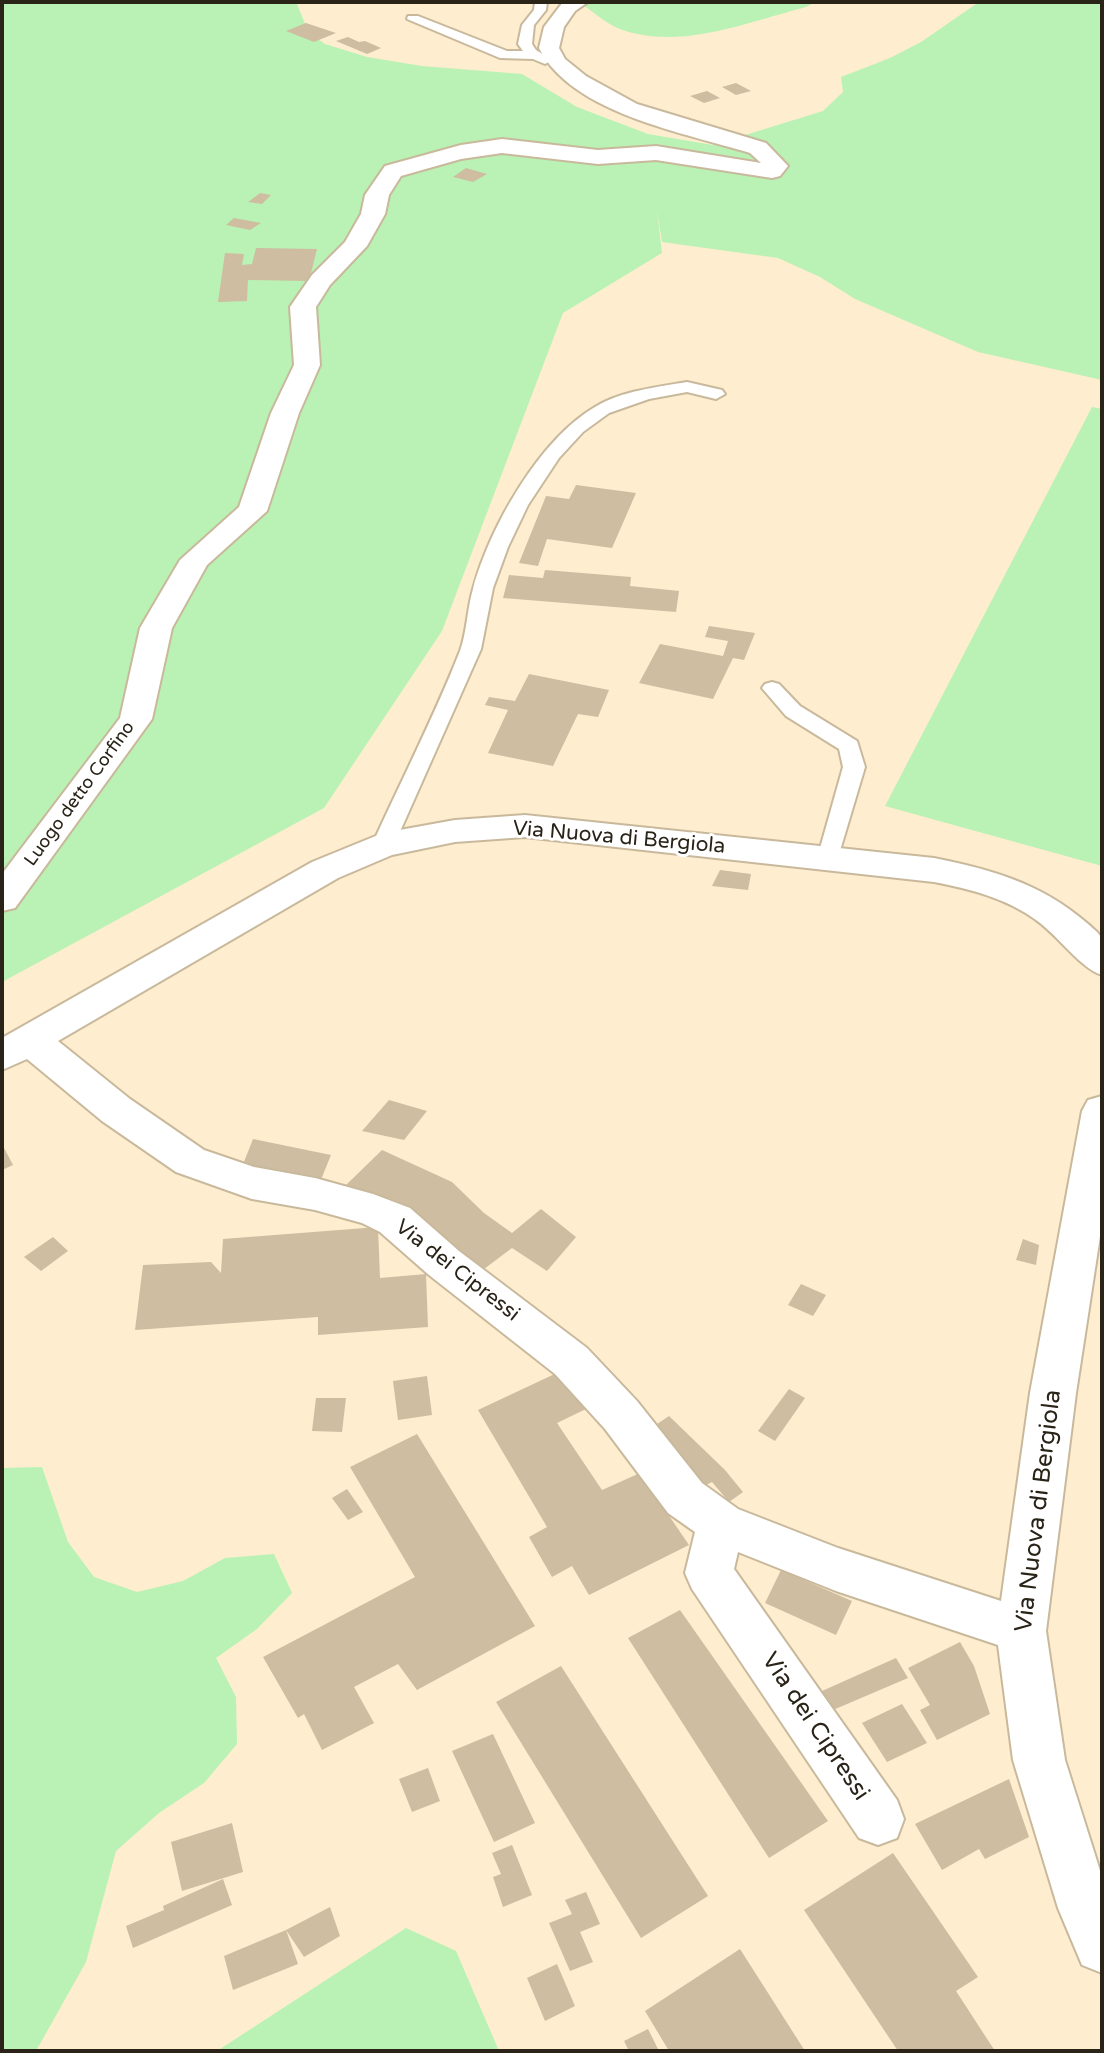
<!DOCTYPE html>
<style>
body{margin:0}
#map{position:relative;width:1104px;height:2053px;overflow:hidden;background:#feedcf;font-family:"Varela Round",sans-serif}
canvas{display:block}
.frame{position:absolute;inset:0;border:4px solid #292318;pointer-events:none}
</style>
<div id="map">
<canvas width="1104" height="2053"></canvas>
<div class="frame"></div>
</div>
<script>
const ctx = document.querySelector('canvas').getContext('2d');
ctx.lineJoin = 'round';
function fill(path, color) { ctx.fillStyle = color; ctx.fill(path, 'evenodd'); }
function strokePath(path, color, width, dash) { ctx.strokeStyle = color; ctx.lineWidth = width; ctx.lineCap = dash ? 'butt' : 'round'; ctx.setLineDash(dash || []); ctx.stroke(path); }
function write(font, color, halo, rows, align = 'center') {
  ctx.font = font + ' "Varela Round",sans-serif'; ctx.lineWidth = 6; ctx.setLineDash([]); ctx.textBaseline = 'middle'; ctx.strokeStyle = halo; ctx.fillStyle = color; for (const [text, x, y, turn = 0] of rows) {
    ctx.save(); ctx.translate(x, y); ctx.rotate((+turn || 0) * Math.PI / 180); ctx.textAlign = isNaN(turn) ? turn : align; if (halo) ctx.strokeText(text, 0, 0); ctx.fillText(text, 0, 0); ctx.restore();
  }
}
fill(new Path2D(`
 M 2,2 L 296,2 L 309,33 L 325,44 L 367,57 L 422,66 L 522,74 L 577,107 L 648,134 L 713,145 L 823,111 L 843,92 L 841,77 L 890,58 L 921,42 L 979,2 L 1102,2 L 1102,380 L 978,352 L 855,299 L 820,277 L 778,258 L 662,242 L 657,210 L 662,253 L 563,313 L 442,631 L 324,808 L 2,982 Z
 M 579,2 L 815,2 L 806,7 C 748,22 679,51 620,29 C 605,23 591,10 579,2 Z
 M 1092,407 L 1102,409 L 1102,866 L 885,806 Z
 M 42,1467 L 68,1542 L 94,1577 L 137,1592 L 183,1581 L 225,1558 L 274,1554 L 292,1593 L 257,1629 L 216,1658 L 236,1697 L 237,1744 L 204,1783 L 159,1813 L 116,1851 L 86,1962 L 36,2051 L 2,2051 L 2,1468 Z
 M 406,1928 L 456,1951 L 499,2051 L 217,2051 Z`), '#b9f2b4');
fill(new Path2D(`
 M 306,23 L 336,33 L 314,42 L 286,31 Z
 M 348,37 L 359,42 L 365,41 L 381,48 L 367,54 L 336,41 Z
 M 736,83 L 751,91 L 736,95 L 722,87 Z
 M 707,91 L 720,98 L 704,103 L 690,96 Z
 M 466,168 L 487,174 L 473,182 L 453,177 Z
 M 260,193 L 271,195 L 262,204 L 248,202 Z
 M 234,218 L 261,223 L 250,230 L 226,225 Z
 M 256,248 L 317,249 L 309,281 L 248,280 L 247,301 L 218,302 L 225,253 L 244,254 L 242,265 L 252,264 Z
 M 576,485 L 636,493 L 612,548 L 547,539 L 538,566 L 519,563 L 546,496 L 569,499 Z
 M 545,570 L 631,577 L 630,586 L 679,591 L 676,612 L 503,598 L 509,575 L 543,578 Z
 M 709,626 L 755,633 L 744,660 L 733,658 L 713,699 L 639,683 L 660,644 L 723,656 L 728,641 L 705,637 Z
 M 529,674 L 609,690 L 598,717 L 578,714 L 553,766 L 488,753 L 508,710 L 485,705 L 489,697 L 515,701 Z
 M 720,870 L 751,874 L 748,890 L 712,886 Z
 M 389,1100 L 427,1111 L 404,1140 L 362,1131 Z
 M 253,1139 L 331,1155 L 318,1187 L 240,1172 Z
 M 2,1144 L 13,1165 L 2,1170 Z
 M 382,1150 L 452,1182 L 484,1213 L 512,1233 L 541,1209 L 576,1237 L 547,1271 L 512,1248 L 480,1272 L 345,1186 Z
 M 378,1227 L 380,1278 L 426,1274 L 428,1327 L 318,1335 L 318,1317 L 135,1330 L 143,1265 L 211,1262 L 221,1273 L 223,1239 Z
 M 53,1237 L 68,1251 L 41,1271 L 24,1257 Z
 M 1023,1239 L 1039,1245 L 1036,1265 L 1016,1260 Z
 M 801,1284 L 826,1295 L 813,1316 L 788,1305 Z
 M 561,1371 L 586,1409 L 557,1423 L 602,1490 L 640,1473 L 689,1545 L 589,1595 L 572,1566 L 552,1577 L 529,1537 L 547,1527 L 478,1410 Z
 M 427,1376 L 432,1415 L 398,1420 L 393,1381 Z
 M 789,1389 L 805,1398 L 775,1441 L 758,1431 Z
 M 316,1398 L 346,1398 L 342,1432 L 312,1431 Z
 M 669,1416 L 725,1470 L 743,1492 L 729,1502 L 712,1482 L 702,1487 L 651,1428 Z
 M 417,1434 L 535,1626 L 417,1690 L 398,1664 L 354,1687 L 374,1723 L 322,1750 L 304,1714 L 298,1718 L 263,1657 L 415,1577 L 350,1467 Z
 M 347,1489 L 363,1512 L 348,1520 L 332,1498 Z
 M 781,1570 L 852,1601 L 836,1635 L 765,1603 Z
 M 680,1610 L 828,1821 L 769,1858 L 628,1638 Z
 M 960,1642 L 974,1666 L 990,1714 L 937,1740 L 920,1710 L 930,1705 L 908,1668 Z
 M 896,1658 L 908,1678 L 833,1710 L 822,1691 Z
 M 561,1666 L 708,1896 L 641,1938 L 496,1702 Z
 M 902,1704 L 927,1743 L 887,1762 L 862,1723 Z
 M 493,1734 L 535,1823 L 494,1842 L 452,1751 Z
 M 428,1768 L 440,1801 L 412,1812 L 399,1779 Z
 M 1009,1779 L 1029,1837 L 985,1859 L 979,1849 L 942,1870 L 915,1824 Z
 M 232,1823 L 243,1872 L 182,1891 L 171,1842 Z
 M 512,1845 L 532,1895 L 503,1907 L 493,1877 L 501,1874 L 492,1853 Z
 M 893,1853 L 978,1977 L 956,1991 L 995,2051 L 898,2051 L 804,1910 Z
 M 223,1879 L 232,1905 L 133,1948 L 126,1926 L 164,1910 L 163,1906 Z
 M 586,1892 L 600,1924 L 580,1932 L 593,1962 L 570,1971 L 549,1923 L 572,1914 L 565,1900 Z
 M 330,1907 L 340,1936 L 304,1957 L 286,1930 L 298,1964 L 233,1990 L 224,1956 L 286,1930 Z
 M 740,1949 L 805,2051 L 669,2051 L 645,2011 Z
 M 557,1964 L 575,2006 L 545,2021 L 527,1978 Z
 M 648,2029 L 659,2051 L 629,2051 L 624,2041 Z`), '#cebda0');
const service = new Path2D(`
 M 535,2 L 547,2 L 546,10 L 534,25 L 532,44 L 536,50 L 552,60 L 545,64 L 533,59 L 500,58 L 407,19 L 408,16 L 418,16 L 507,51 L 523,51 L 518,44 L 522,25 L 534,10 Z
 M 687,382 L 722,390 L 725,394 L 716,399 L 687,392 L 649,399 L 609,413 L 583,432 L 559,458 L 528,505 L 508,547 L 493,588 L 481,649 L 394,845 L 391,850 L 383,852 L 375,850 L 372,845 C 401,781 434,717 460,651 C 467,632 467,609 473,589 C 490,527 539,440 595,407 C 621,391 657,387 687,382 Z
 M 772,682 L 779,684 L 800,706 L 857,741 L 865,767 L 836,864 L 828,866 L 820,864 L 817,859 L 843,767 L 839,749 L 786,716 L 762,688 L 765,684 Z`);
const minor = new Path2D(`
 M 563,2 L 588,2 L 575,11 L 564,27 L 559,48 L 565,59 L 586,76 L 637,104 L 766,143 L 788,166 L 780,176 L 772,178 L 656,160 L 598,164 L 502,153 L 461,159 L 401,176 L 389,195 L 385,214 L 367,246 L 330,285 L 316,307 L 320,365 L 299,413 L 267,511 L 207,565 L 172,628 L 152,719 L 15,908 L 2,911 L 2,874 L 120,718 L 140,628 L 180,560 L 239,507 L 271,413 L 294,365 L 290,307 L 312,275 L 345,242 L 361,214 L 365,195 L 385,166 L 461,145 L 502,139 L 598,150 L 656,146 L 761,163 L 750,153 C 685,133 571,113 539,48 L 544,27 Z
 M 525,815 L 934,858 C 999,871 1048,886 1097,932 L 1102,938 L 1102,975 C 1081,969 1058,935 1036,920 C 1006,898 970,889 934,882 L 525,837 L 455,842 L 392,855 L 338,878 L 58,1041 L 130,1099 L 204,1150 L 254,1167 L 315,1178 L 373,1194 L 410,1208 L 459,1251 L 587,1348 L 637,1401 L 702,1483 L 738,1509 L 838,1548 L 1001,1601 L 1030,1393 L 1082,1111 L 1088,1100 L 1102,1096 L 1102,1223 L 1076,1393 L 1046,1631 L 1065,1760 L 1102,1877 L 1102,1973 L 1082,1965 L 1058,1908 L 1013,1760 L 998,1645 L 836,1591 L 738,1552 L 734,1569 L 897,1800 L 904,1819 L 897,1838 L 878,1845 L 859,1838 L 692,1589 L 685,1573 L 695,1532 L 668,1513 L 605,1429 L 555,1374 L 429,1275 L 380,1232 L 362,1223 L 315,1210 L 252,1199 L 176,1172 L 102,1121 L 27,1059 L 2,1070 L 2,1038 L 312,862 L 383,833 L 455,820 Z`);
strokePath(service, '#c9b99c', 4);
strokePath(minor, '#c9b99c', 4);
fill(service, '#fff');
fill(minor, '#fff');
write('18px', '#292318', '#fff', [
 ["Luogo detto Corfino",80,794,-54]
]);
write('21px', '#292318', '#fff', [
 ["Via Nuova di Bergiola",619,838,5],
 ["Via dei Cipressi",457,1271,38]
]);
write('24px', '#292318', '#fff', [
 ["Via Nuova di Bergiola",1039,1511,-83],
 ["Via dei Cipressi",815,1727,56]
]);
</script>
